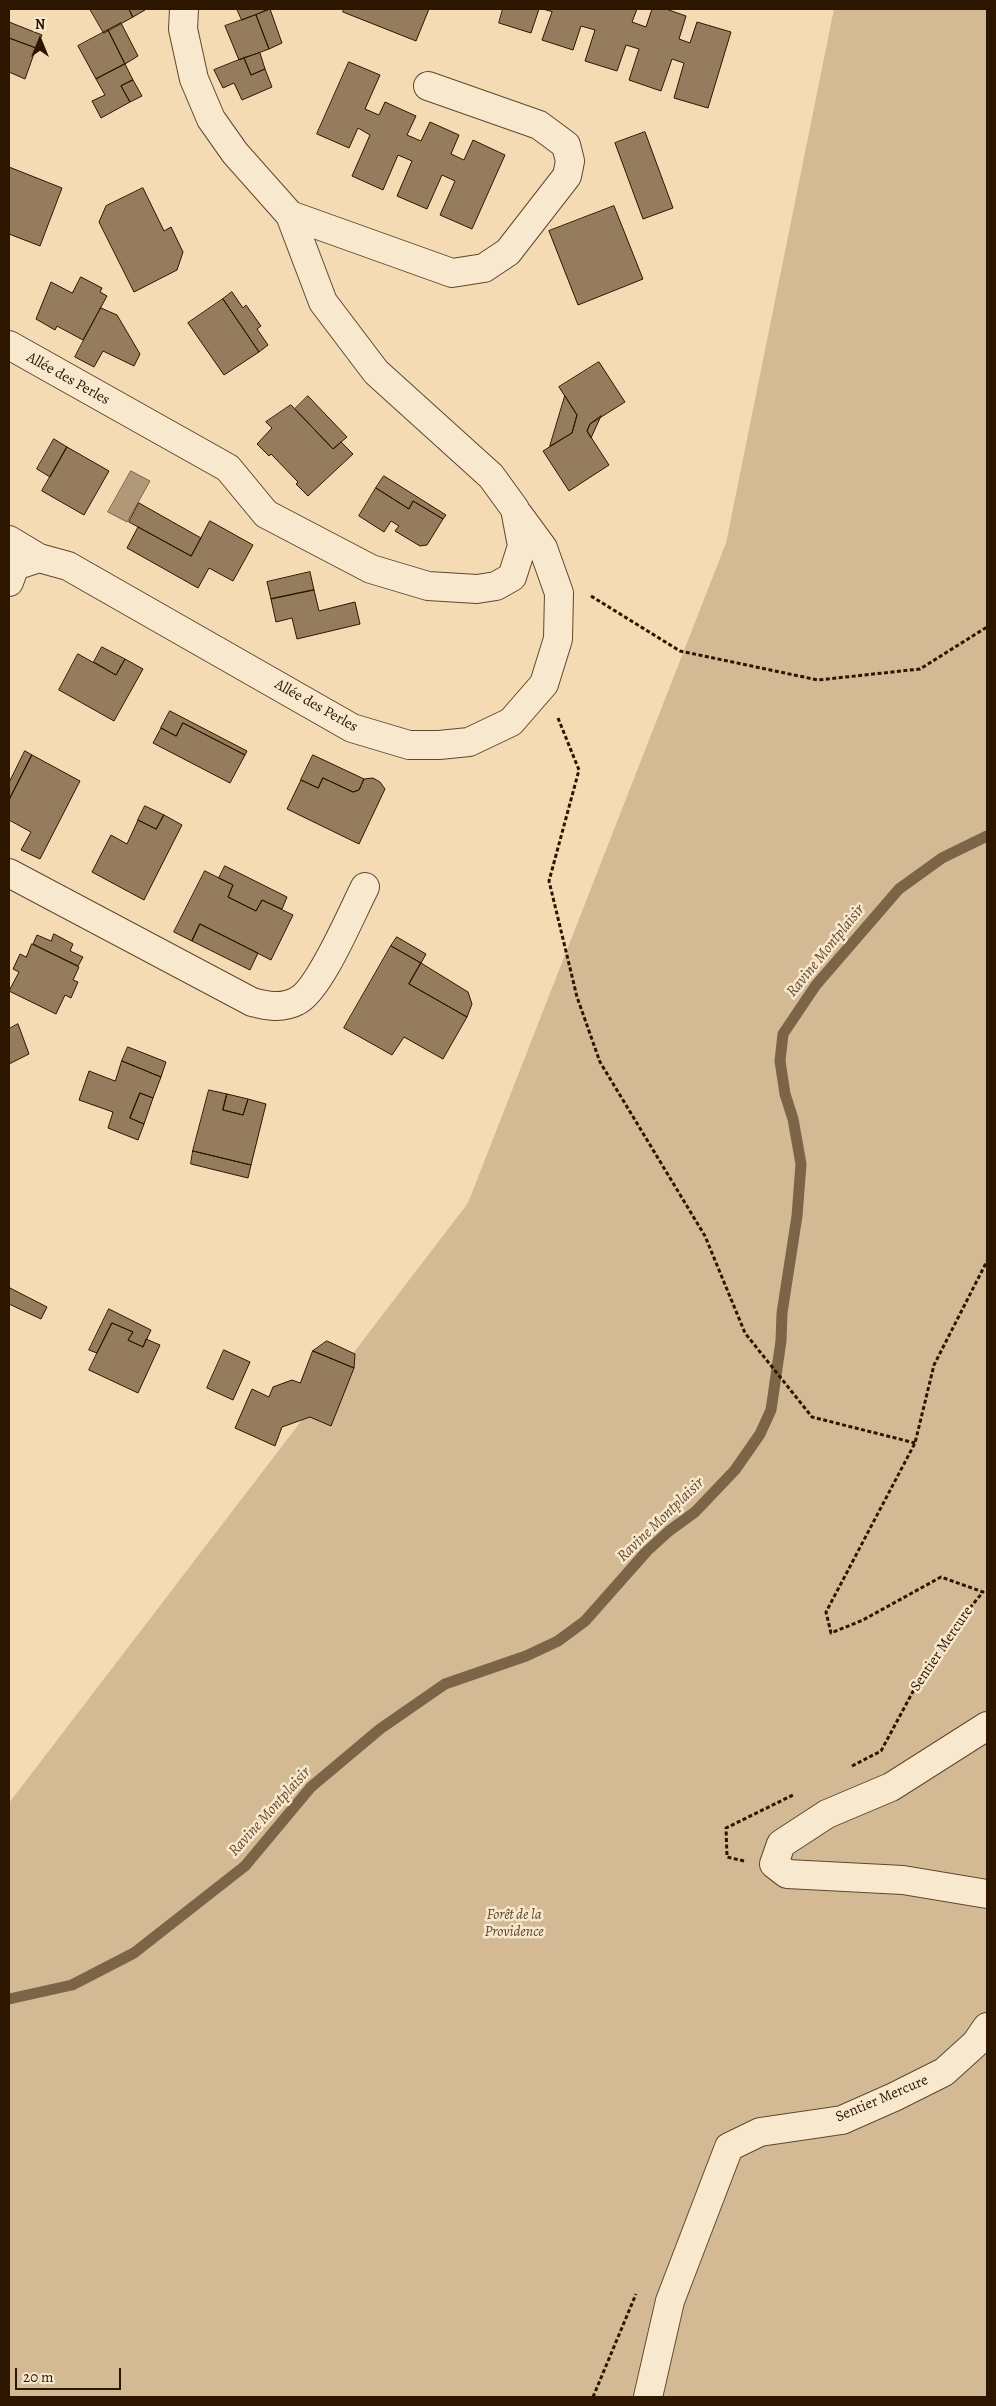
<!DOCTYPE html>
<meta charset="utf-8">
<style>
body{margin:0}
#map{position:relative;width:996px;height:2406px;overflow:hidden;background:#f5dbb3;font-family:Alegreya,serif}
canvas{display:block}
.frame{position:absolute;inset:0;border:10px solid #2d1600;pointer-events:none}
.north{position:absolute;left:15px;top:15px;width:50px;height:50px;-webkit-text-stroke:4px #f8e8ce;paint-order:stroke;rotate:0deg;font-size:14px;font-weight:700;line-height:20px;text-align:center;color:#2d1600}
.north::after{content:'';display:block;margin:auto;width:18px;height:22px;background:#2d1600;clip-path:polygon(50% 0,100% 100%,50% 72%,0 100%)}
.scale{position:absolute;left:15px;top:2368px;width:106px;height:22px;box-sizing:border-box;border:2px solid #2d1600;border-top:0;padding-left:6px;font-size:15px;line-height:18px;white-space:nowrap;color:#2d1600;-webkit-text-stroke:4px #f8e8ce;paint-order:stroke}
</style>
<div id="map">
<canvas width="996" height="2406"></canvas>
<div class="frame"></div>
<div class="north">N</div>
<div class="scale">20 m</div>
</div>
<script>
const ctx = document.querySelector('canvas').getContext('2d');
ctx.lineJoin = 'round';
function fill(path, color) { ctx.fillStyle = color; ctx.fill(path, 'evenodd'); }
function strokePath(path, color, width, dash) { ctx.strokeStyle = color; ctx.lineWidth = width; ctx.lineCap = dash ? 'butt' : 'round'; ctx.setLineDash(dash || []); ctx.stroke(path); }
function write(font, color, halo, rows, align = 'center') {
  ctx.font = font + ' Alegreya,serif'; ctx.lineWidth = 5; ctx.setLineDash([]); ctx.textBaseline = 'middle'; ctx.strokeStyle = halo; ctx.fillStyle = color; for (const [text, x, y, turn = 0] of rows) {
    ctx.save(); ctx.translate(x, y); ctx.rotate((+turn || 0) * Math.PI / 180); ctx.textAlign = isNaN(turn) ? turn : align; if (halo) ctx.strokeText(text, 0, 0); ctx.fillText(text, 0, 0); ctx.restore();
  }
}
fill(new Path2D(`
 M 834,9 L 987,9 L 987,2397 L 9,2397 L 9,1803 L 468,1203 L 726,543 Z`), '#d3ba95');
const water = new Path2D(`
 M 131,471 L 150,481 L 127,522 L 108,512 Z`);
fill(water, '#b19876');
strokePath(water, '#7c6447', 1);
strokePath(new Path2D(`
 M 9,1999 L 72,1985 L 134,1953 L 245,1866 L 311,1787 L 380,1729 L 445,1684 L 526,1656 L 558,1641 L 585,1621 L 647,1551 L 669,1531 L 695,1512 L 735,1470 L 760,1434 L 771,1410 L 781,1341 L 782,1313 L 797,1216 L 801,1164 L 793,1119 L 785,1094 L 780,1061 L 783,1034 L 816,985 L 899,889 L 942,858 L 987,836`), '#7c6447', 11);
const building = new Path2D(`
 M 90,9 L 129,9 L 133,17 L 104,33 Z
 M 129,9 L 145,9 L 145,10 L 133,17 Z
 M 237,9 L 270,9 L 242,20 Z
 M 270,9 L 282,43 L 269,49 L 256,15 Z
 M 344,9 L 429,9 L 416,41 L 343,12 Z
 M 503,9 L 539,9 L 531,33 L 499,23 Z
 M 543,9 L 637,9 L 632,22 L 646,27 L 652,9 L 666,9 L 686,16 L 679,39 L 690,43 L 697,22 L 731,32 L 708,108 L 674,98 L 684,63 L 672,59 L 661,91 L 629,80 L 639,49 L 626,45 L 617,71 L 585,61 L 595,30 L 581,26 L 573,50 L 542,40 L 552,12 Z
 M 256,15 L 269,49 L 239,60 L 225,26 Z
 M 9,22 L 42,35 L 36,48 L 9,38 Z
 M 121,23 L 138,56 L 125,64 L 108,30 Z
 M 108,30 L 125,64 L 96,79 L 78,46 Z
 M 9,38 L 36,48 L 25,79 L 9,72 Z
 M 260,53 L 265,69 L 251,75 L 244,58 Z
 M 244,58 L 251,75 L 265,69 L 272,87 L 242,100 L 234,83 L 223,88 L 214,70 Z
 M 349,62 L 380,75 L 365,109 L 379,115 L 385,102 L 416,116 L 407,135 L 421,141 L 430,122 L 459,135 L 451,154 L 464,160 L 473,140 L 505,155 L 472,229 L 440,215 L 455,181 L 442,175 L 427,209 L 397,196 L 412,161 L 398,155 L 383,190 L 352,176 L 370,135 L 358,128 L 349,148 L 317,134 Z
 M 125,64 L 133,80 L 121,86 L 130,102 L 101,118 L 92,101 L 105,95 L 96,79 Z
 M 133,80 L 142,96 L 130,102 L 121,86 Z
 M 645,132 L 673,208 L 643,219 L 615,143 Z
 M 9,167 L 62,188 L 40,246 L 9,234 Z
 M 143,188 L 164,231 L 171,227 L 183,252 L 177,270 L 134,292 L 99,222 L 106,206 Z
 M 614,206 L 643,279 L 578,305 L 549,231 Z
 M 81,277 L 102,288 L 100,292 L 107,296 L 83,340 L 57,326 L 55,330 L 36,319 L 51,282 L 72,293 Z
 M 232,292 L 243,308 L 246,305 L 261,326 L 257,329 L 268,345 L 259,352 L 223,299 Z
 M 223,299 L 259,352 L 224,375 L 188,323 Z
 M 101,308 L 117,315 L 140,354 L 134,366 L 103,351 L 94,367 L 75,357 Z
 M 599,362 L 625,402 L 590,424 L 587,431 L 609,465 L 569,491 L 543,451 L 572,433 L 577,415 L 559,387 Z
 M 308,396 L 347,437 L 333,449 L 295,409 Z
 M 565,396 L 577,415 L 572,433 L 550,446 Z
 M 291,405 L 333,449 L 341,442 L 353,454 L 308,496 L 296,484 L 298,482 L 271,454 L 269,456 L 257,444 L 272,428 L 266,422 Z
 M 601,416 L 591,438 L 587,431 L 590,424 Z
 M 54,439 L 67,447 L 50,477 L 37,469 Z
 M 67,447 L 109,471 L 84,515 L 42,491 Z
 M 384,476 L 446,515 L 443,519 L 413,501 L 409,509 L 376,488 Z
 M 376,488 L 409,509 L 413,501 L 443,519 L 427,545 L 420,546 L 395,531 L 399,526 L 391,521 L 384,532 L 359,516 Z
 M 139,503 L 201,538 L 191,556 L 129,522 Z
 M 210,521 L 253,545 L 233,581 L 209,568 L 198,588 L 127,548 L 138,527 L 191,556 Z
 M 310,572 L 314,590 L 271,599 L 267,582 Z
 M 314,590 L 319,611 L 355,602 L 360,624 L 297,639 L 292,618 L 276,622 L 271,599 Z
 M 102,647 L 125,659 L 116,675 L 94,662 Z
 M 78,654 L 116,675 L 125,659 L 143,669 L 114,721 L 59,690 Z
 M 170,711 L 247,751 L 245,755 L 183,723 L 176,736 L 161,728 Z
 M 183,723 L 245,755 L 230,783 L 153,743 L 161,728 L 176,736 Z
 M 25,751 L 32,755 L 9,800 L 9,783 Z
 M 32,755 L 80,781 L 40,859 L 21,850 L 31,832 L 9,820 L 9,800 Z
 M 313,755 L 364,779 L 359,790 L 353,792 L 323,778 L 318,788 L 301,780 Z
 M 323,778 L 353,792 L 359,790 L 364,779 L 373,778 L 380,782 L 385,789 L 359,844 L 287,809 L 301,780 L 318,788 Z
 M 145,806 L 164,815 L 156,829 L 138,820 Z
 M 164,815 L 182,825 L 144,900 L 92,872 L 111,835 L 127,844 L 138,820 L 156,829 Z
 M 225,866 L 287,897 L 282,909 L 262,900 L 256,911 L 228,897 L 233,885 L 219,878 Z
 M 205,871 L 233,885 L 228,897 L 256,911 L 262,900 L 293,915 L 271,960 L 200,924 L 192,941 L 174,932 Z
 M 200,924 L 258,953 L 250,970 L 192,941 Z
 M 54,934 L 73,944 L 70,951 L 83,957 L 78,966 L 33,944 L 37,935 L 51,941 Z
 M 397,937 L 426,954 L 421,963 L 391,946 Z
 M 32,944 L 79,967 L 73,980 L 78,982 L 71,998 L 65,995 L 56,1014 L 9,991 L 19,972 L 13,969 L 20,954 L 26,957 Z
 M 391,946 L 421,963 L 409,984 L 467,1017 L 443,1059 L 404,1037 L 392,1055 L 344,1028 Z
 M 421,963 L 468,992 L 472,1004 L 467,1017 L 409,984 Z
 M 18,1024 L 29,1054 L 9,1064 L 9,1029 Z
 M 128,1047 L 166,1062 L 161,1077 L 122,1061 Z
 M 122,1061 L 161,1077 L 153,1098 L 140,1093 L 130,1118 L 144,1124 L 138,1140 L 108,1128 L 113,1112 L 79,1100 L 89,1071 L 115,1081 Z
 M 209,1090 L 227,1094 L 223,1110 L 243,1115 L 248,1099 L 266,1104 L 251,1165 L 193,1151 Z
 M 140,1093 L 153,1098 L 144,1124 L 130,1118 Z
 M 227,1094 L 248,1099 L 243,1115 L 223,1110 Z
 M 193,1151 L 251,1165 L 248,1178 L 191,1164 Z
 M 10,1288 L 47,1307 L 41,1319 L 9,1304 Z
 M 109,1309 L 151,1330 L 143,1347 L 128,1340 L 133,1332 L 112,1323 L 97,1353 L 89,1350 Z
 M 112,1323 L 133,1332 L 128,1340 L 143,1347 L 146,1339 L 160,1345 L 138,1393 L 89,1370 Z
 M 327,1341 L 355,1354 L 354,1368 L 313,1351 Z
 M 224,1350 L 250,1362 L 233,1400 L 207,1388 Z
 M 313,1351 L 354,1368 L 331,1426 L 310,1417 L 282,1427 L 275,1446 L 235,1428 L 252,1389 L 269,1397 L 273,1387 L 292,1380 L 300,1383 Z`);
fill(building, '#957c5d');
strokePath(building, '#2d1600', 1);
const minor = new Path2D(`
 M 290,215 L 452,273 L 484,268 L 508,252 L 567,176 L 570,161 L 566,145 L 539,125 L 428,86
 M 9,345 L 228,468 L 266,514 L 371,569 L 428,586 L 477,589 L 496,586 L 512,577 L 522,546 L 515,509 L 491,476 L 376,372 L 323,302 L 290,215 L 235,153 L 211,119 L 194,79 L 183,29 L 184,9
 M 9,540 L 39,558
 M 9,582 L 15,566 L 39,558 L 68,566 L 352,728 L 409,745 L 439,745 L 469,742 L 511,722 L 544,684 L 558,639 L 559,593 L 543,548 L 518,514
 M 9,873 L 252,1002 C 267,1006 282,1009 297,1001 C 320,990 352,912 365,887
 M 987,1726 L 891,1787 L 827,1814 L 781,1844 L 774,1864 L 787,1874 L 903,1880 L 987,1894
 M 648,2397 L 670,2301 L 729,2147 L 760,2132 L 842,2120 L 894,2097 L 944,2072 L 976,2043 L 987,2027`);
strokePath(minor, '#5f472d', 30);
strokePath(new Path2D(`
 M 591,596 L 680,651 L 818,680 L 920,669 L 987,627
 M 558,718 L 579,770 L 549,881 L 577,997 L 600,1062 L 705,1236 L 745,1333 L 812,1417 L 915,1443
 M 852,1766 L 881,1751 L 924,1671 L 954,1627 L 983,1592 L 941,1577 L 863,1620 L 831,1633 L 826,1612 L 915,1443 L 934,1365 L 987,1261
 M 744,1861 L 727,1857 L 726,1828 L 793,1795
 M 593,2397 L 636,2294`), '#2d1600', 3, [4, 2.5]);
strokePath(minor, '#f8e8ce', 28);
write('15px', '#2d1600', '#f8e8ce', [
 ["Allée des Perles",68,379,29],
 ["Allée des Perles",316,706,29],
 ["Sentier Mercure",942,1649,-56],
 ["Sentier Mercure",882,2099,-23]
]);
write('italic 15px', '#5f472d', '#f8e8ce', [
 ["Forêt de la",514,1915],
 ["Providence",514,1932]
]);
write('italic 16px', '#624a2f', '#f8e8ce', [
 ["Ravine Montplaisir",826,951,-51],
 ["Ravine Montplaisir",661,1520,-44],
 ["Ravine Montplaisir",270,1812,-48]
]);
</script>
